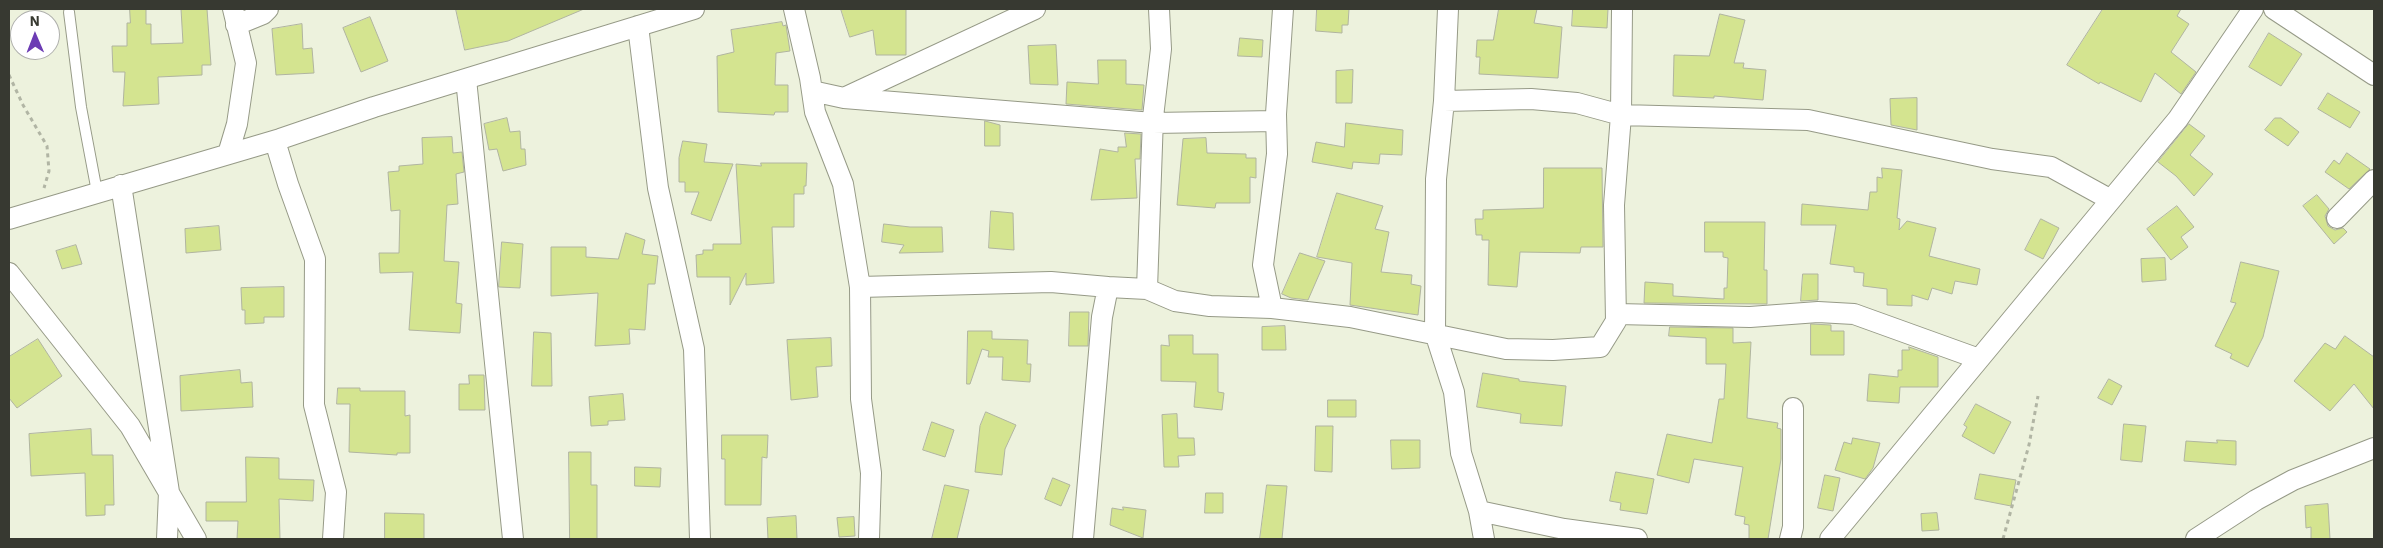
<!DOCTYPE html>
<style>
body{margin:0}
#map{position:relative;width:2383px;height:548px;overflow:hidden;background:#edf2dd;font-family:"IBM Plex Sans",sans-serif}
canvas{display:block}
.frame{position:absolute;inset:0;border:10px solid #373931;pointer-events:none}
.north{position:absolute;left:10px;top:10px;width:50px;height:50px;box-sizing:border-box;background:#fff;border:1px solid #afb0ad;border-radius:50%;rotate:359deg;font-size:14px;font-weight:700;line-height:20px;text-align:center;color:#373931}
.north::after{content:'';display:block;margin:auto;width:18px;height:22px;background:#6c3cb4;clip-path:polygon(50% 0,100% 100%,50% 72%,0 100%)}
</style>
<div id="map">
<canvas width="2383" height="548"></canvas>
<div class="frame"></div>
<div class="north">N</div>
</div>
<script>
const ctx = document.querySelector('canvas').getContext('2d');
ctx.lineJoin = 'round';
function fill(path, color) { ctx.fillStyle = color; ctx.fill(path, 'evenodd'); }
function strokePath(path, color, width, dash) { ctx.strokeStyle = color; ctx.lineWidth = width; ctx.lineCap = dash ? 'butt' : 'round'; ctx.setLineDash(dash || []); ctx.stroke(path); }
const building = new Path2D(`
 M 130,9 L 146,9 L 146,24 L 151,24 L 151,44 L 183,43 L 181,9 L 207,9 L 211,65 L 202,65 L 202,75 L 158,77 L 159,104 L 123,106 L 125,72 L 113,72 L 112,46 L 127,46 L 127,23 L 130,23 Z
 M 456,9 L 584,9 L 508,41 L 465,50 Z
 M 841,9 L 906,9 L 906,55 L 876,55 L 873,30 L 850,37 Z
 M 1317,9 L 1349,9 L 1348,25 L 1342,25 L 1342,33 L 1316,31 Z
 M 1499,9 L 1537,9 L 1534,23 L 1562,27 L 1558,78 L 1479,74 L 1480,57 L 1476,57 L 1477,40 L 1493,40 Z
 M 1573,9 L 1608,9 L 1607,28 L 1572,26 Z
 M 2103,9 L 2181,9 L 2177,16 L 2189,24 L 2171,52 L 2196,72 L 2181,94 L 2155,73 L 2141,102 L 2100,82 L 2099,84 L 2067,65 Z
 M 1720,14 L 1745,20 L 1734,63 L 1744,63 L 1743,68 L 1766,70 L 1763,100 L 1714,96 L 1714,98 L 1673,96 L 1674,55 L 1709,56 Z
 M 370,17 L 388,61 L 361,72 L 343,28 Z
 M 782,22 L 783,26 L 786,25 L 790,51 L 776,53 L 775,85 L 788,85 L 788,112 L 775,112 L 774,115 L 718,112 L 717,56 L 734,52 L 731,30 Z
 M 302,24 L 303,49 L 312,48 L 314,73 L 276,75 L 272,29 Z
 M 2269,33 L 2302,54 L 2281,86 L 2249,67 Z
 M 1240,38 L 1263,40 L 1262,57 L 1238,56 Z
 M 1056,45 L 1058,85 L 1030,84 L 1028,46 Z
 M 1098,60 L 1126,60 L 1126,84 L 1144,85 L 1142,110 L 1066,104 L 1067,82 L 1098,84 Z
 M 1353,70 L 1352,103 L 1336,103 L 1336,71 Z
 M 2328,93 L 2360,112 L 2350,128 L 2318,109 Z
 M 1917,98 L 1917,130 L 1891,125 L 1890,99 Z
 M 507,118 L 510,132 L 520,131 L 521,149 L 525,149 L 526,165 L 503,171 L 497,149 L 489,150 L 484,124 Z
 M 2275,118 L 2281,118 L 2299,132 L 2288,146 L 2265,130 Z
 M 985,121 L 1000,125 L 1000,146 L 985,146 Z
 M 1346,123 L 1403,130 L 1402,155 L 1380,154 L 1379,164 L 1353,162 L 1352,169 L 1312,162 L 1316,142 L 1344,147 Z
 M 2189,124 L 2205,136 L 2190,155 L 2213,174 L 2194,196 L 2176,176 L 2158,162 Z
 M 1125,133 L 1141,134 L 1140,159 L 1135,159 L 1137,198 L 1091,200 L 1100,149 L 1118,152 L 1118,147 L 1126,147 Z
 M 452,137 L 453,153 L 462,152 L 464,172 L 456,174 L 458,204 L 447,205 L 444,261 L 459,262 L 456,303 L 462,304 L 460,333 L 409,330 L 413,272 L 380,273 L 379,253 L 399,253 L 400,210 L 391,211 L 388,172 L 399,171 L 399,166 L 423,164 L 422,138 Z
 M 1206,138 L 1207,153 L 1246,154 L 1246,158 L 1256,158 L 1256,178 L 1250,177 L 1250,203 L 1216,203 L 1215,208 L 1177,205 L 1183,139 Z
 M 683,141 L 707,144 L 704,162 L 733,164 L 711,221 L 691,214 L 699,192 L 685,192 L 685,182 L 679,182 L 679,158 Z
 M 2347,153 L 2370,169 L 2349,189 L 2325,172 L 2334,160 L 2339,164 Z
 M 761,163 L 807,163 L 806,186 L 804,186 L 804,194 L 794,194 L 794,227 L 772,227 L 774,283 L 746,285 L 746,273 L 730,305 L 730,277 L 697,277 L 696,255 L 703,254 L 703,250 L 713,250 L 713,244 L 741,244 L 736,164 L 761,166 Z
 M 1544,168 L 1602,168 L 1603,247 L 1581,247 L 1580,253 L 1520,252 L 1517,287 L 1488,285 L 1489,240 L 1482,240 L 1482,235 L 1476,235 L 1475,219 L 1483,219 L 1483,210 L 1543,208 Z
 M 1882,168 L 1902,170 L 1897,218 L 1900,219 L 1899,230 L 1907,221 L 1936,228 L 1929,256 L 1980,269 L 1977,285 L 1955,281 L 1952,294 L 1932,288 L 1928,300 L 1912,295 L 1912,306 L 1887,305 L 1887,289 L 1863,286 L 1864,273 L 1854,272 L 1854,267 L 1830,264 L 1836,225 L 1801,225 L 1802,204 L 1868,210 L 1870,192 L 1877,192 L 1877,177 L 1882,178 Z
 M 1337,193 L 1383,206 L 1375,229 L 1389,232 L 1381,272 L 1412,275 L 1411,284 L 1421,286 L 1418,315 L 1350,305 L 1352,263 L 1317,257 Z
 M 2317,195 L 2329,209 L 2325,216 L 2328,226 L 2335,230 L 2343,228 L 2347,232 L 2334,244 L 2303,206 Z
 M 2177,206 L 2194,227 L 2181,237 L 2188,247 L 2171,260 L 2147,229 Z
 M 991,211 L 1013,213 L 1014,250 L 989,248 Z
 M 2041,219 L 2059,228 L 2043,259 L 2025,250 Z
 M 1705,222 L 1765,222 L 1764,270 L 1767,270 L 1767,304 L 1644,303 L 1645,282 L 1673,284 L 1673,296 L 1724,299 L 1724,288 L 1727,288 L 1728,258 L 1723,257 L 1723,252 L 1705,252 Z
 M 884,224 L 910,227 L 942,227 L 943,252 L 899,253 L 904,245 L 882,242 Z
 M 219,226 L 221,250 L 186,253 L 185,229 Z
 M 626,233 L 645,240 L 642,254 L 658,256 L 655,284 L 648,284 L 645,330 L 629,329 L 630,344 L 595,346 L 598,293 L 551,296 L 551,247 L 586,247 L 586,257 L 618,259 Z
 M 502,242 L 523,244 L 520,288 L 499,287 Z
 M 76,245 L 82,264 L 62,269 L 56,251 Z
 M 1300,253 L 1325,261 L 1308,300 L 1291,298 L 1282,294 Z
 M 2165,258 L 2166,280 L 2142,282 L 2141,259 Z
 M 2241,262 L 2279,271 L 2263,337 L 2248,367 L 2230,358 L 2232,354 L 2215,346 L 2236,303 L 2231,302 Z
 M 1803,274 L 1818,274 L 1818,300 L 1801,301 Z
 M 284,287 L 284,317 L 264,317 L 264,323 L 245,324 L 245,310 L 242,310 L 241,288 Z
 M 1070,312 L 1089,312 L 1088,346 L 1069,346 Z
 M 1811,324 L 1831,325 L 1831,331 L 1844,331 L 1844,355 L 1811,355 Z
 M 1285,326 L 1286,350 L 1262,350 L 1262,327 Z
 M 1670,327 L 1733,328 L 1733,343 L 1751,342 L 1747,418 L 1778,423 L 1777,428 L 1781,429 L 1781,459 L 1768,539 L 1749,539 L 1749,525 L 1744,524 L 1745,517 L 1735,515 L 1743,467 L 1694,459 L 1689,483 L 1657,475 L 1667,434 L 1712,443 L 1719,399 L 1724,399 L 1726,364 L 1706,364 L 1706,338 L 1669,336 Z
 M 968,331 L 992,331 L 992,339 L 1028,340 L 1027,364 L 1031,364 L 1030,382 L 1002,380 L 1003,357 L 988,357 L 989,351 L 982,349 L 970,384 L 967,384 Z
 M 534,332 L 551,333 L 552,386 L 532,386 Z
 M 1169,335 L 1193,335 L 1193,354 L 1218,354 L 1218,392 L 1224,393 L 1222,410 L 1194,407 L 1196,382 L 1161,381 L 1161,345 L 1169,346 Z
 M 2345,336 L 2374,357 L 2374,409 L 2354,384 L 2330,411 L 2294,381 L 2325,343 L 2335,349 Z
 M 831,338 L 832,366 L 816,367 L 818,397 L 791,400 L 787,340 Z
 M 38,339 L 62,376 L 17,408 L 9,398 L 9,357 Z
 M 1909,347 L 1938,357 L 1938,387 L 1900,387 L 1899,403 L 1867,401 L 1869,374 L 1898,377 L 1898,370 L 1902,370 L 1902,350 L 1909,350 Z
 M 240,370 L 241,383 L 252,382 L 253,407 L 181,411 L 180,376 Z
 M 1483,373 L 1519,379 L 1519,381 L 1566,386 L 1562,426 L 1520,423 L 1521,414 L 1477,407 Z
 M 469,375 L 484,375 L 485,410 L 459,410 L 459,384 L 469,384 Z
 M 2109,379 L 2122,386 L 2112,405 L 2098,398 Z
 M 338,388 L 360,388 L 360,391 L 405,391 L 405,416 L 410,415 L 410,453 L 397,453 L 397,455 L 349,452 L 350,404 L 337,404 Z
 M 623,394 L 625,420 L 608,421 L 608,425 L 591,426 L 589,397 Z
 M 1328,400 L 1356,400 L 1356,417 L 1328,417 Z
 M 1976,404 L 2011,422 L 1994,454 L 1962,436 L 1967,427 L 1964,425 Z
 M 986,412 L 1016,425 L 1005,449 L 1002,475 L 975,472 L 980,426 Z
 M 1177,414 L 1178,438 L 1194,438 L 1195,455 L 1178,456 L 1179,467 L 1164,467 L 1162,415 Z
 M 932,422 L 954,430 L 945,457 L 923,450 Z
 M 2124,424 L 2146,426 L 2142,462 L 2121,460 Z
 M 1316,426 L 1333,426 L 1332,472 L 1315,471 Z
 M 91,429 L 92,455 L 113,455 L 114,505 L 105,505 L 105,515 L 86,516 L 85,473 L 31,476 L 29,434 Z
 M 722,435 L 768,435 L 767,458 L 762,457 L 761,505 L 725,505 L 725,459 L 722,459 Z
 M 1853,438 L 1880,443 L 1873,468 L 1865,479 L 1835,470 L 1844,442 L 1851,444 Z
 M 1391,440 L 1420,440 L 1420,468 L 1392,469 Z
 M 2217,440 L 2236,441 L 2236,465 L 2184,461 L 2186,441 L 2217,443 Z
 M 569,452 L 591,452 L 591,485 L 597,485 L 597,539 L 570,539 Z
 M 246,457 L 279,458 L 279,479 L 314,480 L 313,501 L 279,499 L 280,539 L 237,539 L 238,521 L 206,521 L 206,502 L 246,502 Z
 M 635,467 L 661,468 L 660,487 L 635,486 Z
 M 1616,472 L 1654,479 L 1647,514 L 1620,510 L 1621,503 L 1610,501 Z
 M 1980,474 L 2016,480 L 2011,506 L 1975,499 Z
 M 1825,475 L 1840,478 L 1833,511 L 1818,508 Z
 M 1053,478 L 1070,485 L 1061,506 L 1045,499 Z
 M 945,485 L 969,490 L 957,539 L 932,539 Z
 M 1267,485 L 1287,486 L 1282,539 L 1260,539 Z
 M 1206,493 L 1223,493 L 1223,513 L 1205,513 Z
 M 2328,504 L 2330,539 L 2311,539 L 2311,527 L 2306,528 L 2305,506 Z
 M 1123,507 L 1146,510 L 1143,538 L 1110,525 L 1112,508 L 1123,510 Z
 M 385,513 L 424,514 L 424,539 L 385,539 Z
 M 1937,513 L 1939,530 L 1922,531 L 1921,514 Z
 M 796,516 L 797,539 L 768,539 L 767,518 Z
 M 854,517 L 855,536 L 839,537 L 837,518 Z`);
fill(building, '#d4e490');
strokePath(building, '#b0b4a0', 1);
const lane = new Path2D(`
 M 69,12 L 81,107 L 97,192`);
const street = new Path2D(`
 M 794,9 L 810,78 L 815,112 L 843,184 L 860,287 L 861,399 L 871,473 L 869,539
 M 1448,9 L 1444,101 L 1436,179 L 1435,333 L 1454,392 L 1461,453 L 1479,511 L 1484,539
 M 2274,9 L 2374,75
 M 236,25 L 263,14 L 268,9
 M 638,26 L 658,188 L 694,349 L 700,539
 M 466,79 L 513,539
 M 812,91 L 844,98 L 1153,123 L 1276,121
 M 846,97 L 1035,9
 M 1444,101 L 1531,99 L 1577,103 L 1621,115 L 1808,120 L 1992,159 L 2051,167 L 2111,200
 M 275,141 L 288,184 L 315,259 L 314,405 L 336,492 L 333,539
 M 228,154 L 237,124 L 246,63 L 233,9
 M 121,185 L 169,492 L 167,539
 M 2337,218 L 2374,180
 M 9,219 L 280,139 L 374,107 L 694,9
 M 9,273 L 130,426 L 196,539
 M 860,287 L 1051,282 L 1108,287
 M 1147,289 L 1153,117 L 1161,49 L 1159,9
 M 1272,308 L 1263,265 L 1277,154 L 1276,114 L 1283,9
 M 1617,314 L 1750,317 L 1818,312 L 1854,314 L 1979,359
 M 1479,511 L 1564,529 L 1637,539
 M 1083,539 L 1102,317 L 1108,287 L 1147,289 L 1175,301 L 1210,306 L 1272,308 L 1350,317 L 1506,349 L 1553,350 L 1600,347 L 1616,321 L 1614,205 L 1621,115 L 1622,9
 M 1790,539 L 1793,527 L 1793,408
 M 1830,539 L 2178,119 L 2253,9
 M 2196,539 L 2256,500 L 2293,480 L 2374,448`);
strokePath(lane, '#969a87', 12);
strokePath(street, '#969a87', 22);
strokePath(new Path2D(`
 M 9,75 L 23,105 L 47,146 L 49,171 L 44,188
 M 2003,539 L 2029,445 L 2038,396`), '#b1b5a4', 3, [4, 4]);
strokePath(lane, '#fff', 10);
strokePath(street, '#fff', 20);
</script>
